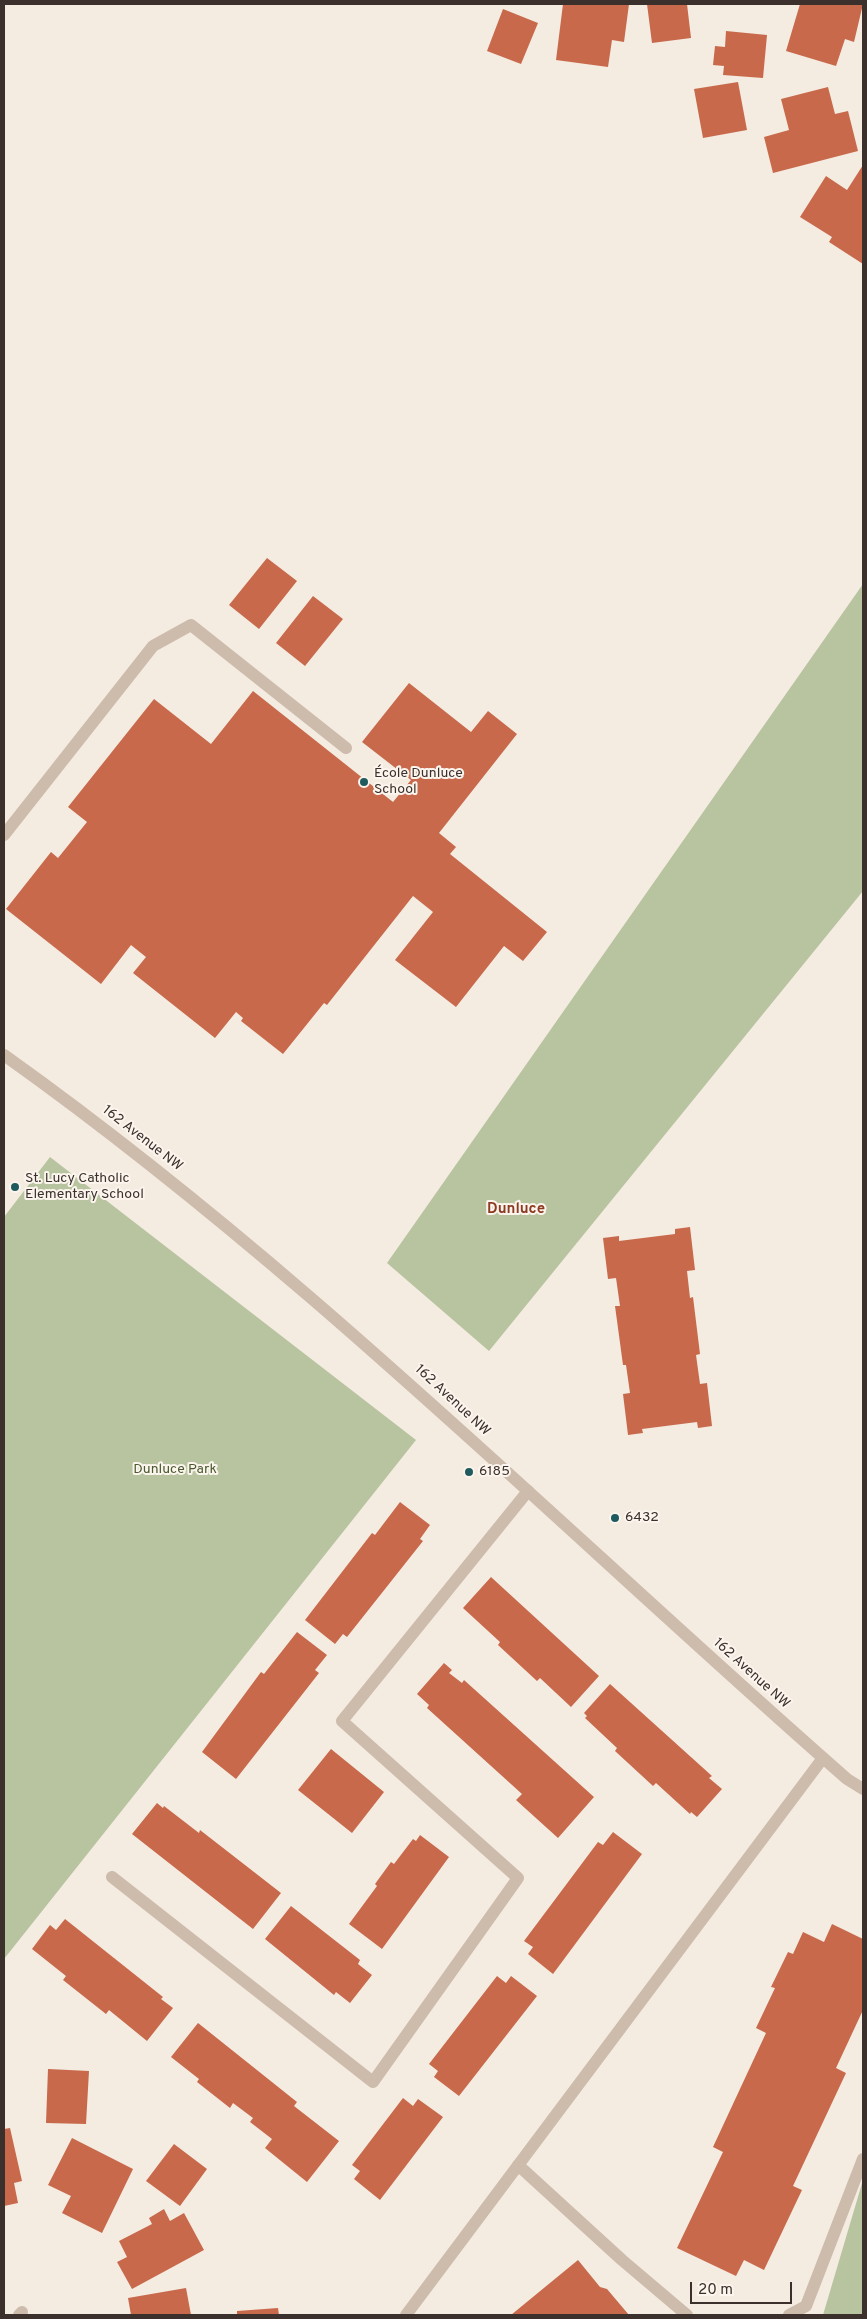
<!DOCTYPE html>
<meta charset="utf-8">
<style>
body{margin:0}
#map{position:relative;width:867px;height:2319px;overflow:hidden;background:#f4ebe1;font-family:Overpass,sans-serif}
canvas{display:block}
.frame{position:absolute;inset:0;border:5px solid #3b302b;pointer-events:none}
.scale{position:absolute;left:690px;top:2282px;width:102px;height:22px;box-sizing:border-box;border:2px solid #3b302b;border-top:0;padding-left:6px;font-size:15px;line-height:18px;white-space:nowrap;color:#3b302b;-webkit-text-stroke:4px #fbf5ee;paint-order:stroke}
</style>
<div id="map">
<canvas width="867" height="2319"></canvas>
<div class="frame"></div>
<div class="scale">20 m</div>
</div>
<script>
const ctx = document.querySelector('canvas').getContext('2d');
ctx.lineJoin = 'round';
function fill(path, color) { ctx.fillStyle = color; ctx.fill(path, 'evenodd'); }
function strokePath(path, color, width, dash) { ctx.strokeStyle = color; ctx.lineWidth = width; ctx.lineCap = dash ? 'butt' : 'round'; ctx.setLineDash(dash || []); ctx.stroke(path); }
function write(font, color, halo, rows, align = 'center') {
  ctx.font = font + ' Overpass,sans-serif'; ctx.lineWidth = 4; ctx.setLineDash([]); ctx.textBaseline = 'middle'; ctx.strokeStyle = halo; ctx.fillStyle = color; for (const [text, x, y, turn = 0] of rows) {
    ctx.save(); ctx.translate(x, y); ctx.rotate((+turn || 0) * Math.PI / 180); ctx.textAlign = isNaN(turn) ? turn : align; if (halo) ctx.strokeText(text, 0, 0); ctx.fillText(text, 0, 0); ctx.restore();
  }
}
fill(new Path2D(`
 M 863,584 L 863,891 L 489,1351 L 387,1263 Z
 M 50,1157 L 416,1440 L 4,1959 L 4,1217 Z
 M 863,2180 L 863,2315 L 823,2315 Z`), '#b8c4a0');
fill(new Path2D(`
 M 563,4 L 629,4 L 624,42 L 612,40 L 608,67 L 556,60 Z
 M 647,4 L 687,4 L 691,38 L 652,43 Z
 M 800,4 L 863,4 L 854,42 L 845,39 L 836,66 L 786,51 Z
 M 503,9 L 538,23 L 521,64 L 487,51 Z
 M 726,31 L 767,35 L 763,78 L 723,75 L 724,66 L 713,65 L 715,46 L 725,47 Z
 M 738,82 L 747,130 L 703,138 L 694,89 Z
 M 828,87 L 835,114 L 848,111 L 858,151 L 773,173 L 764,137 L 789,130 L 781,99 Z
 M 863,165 L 863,264 L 829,242 L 832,237 L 800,217 L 826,176 L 847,190 Z
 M 267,558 L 297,581 L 259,629 L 229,605 Z
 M 313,596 L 343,619 L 305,666 L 276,643 Z
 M 409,683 L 471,732 L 488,711 L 517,734 L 439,833 L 456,847 L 450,854 L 547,932 L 523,961 L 504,946 L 456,1007 L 395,960 L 433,912 L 413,896 L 327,1005 L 324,1003 L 283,1054 L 241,1021 L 243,1018 L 236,1012 L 215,1038 L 133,973 L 146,957 L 131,945 L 101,984 L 6,909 L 51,852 L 58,858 L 87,822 L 68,807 L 154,699 L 211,744 L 253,691 L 393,802 L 411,780 L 362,742 Z
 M 690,1227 L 695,1270 L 687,1271 L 690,1298 L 693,1297 L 700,1354 L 696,1355 L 700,1384 L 707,1383 L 712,1426 L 698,1428 L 697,1422 L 642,1429 L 643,1433 L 628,1435 L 623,1394 L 630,1393 L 626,1365 L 623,1365 L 615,1306 L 620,1306 L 616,1278 L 608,1279 L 603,1238 L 619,1236 L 619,1241 L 675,1234 L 675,1229 Z
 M 400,1502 L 430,1525 L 420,1539 L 423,1541 L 347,1637 L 343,1634 L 335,1644 L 305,1620 L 372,1533 L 375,1535 Z
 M 491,1577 L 599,1676 L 571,1707 L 540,1678 L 537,1681 L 498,1645 L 500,1642 L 463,1608 Z
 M 297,1632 L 327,1655 L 315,1670 L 319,1673 L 236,1779 L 202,1752 L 261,1672 L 264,1674 Z
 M 444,1663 L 452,1670 L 449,1673 L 462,1683 L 464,1680 L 594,1797 L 558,1838 L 516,1800 L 522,1794 L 427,1708 L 429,1705 L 417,1694 Z
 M 610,1684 L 712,1776 L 709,1778 L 722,1789 L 697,1817 L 691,1812 L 690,1814 L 656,1783 L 653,1786 L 615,1751 L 617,1748 L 585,1718 L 587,1716 L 584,1713 Z
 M 331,1749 L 384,1792 L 352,1833 L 298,1790 Z
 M 157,1803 L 163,1808 L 164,1806 L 199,1833 L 200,1830 L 281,1893 L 253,1929 L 132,1834 Z
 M 613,1832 L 642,1854 L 553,1974 L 528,1954 L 533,1947 L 524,1941 L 598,1842 L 603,1845 Z
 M 420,1835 L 449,1857 L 382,1949 L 349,1924 L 377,1886 L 375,1884 L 391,1862 L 394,1864 L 413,1839 L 416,1841 Z
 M 291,1906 L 360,1960 L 358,1964 L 372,1975 L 350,2003 L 336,1992 L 334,1995 L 265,1939 Z
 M 65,1919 L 163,1997 L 161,1999 L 173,2008 L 147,2041 L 109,2010 L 106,2014 L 63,1980 L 66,1976 L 32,1949 L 50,1925 L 56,1930 Z
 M 832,1924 L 863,1939 L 863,2010 L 836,2068 L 846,2073 L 793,2186 L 802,2190 L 764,2270 L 744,2260 L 736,2276 L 677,2248 L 723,2152 L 713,2147 L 766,2033 L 756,2028 L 775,1988 L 771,1987 L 788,1952 L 793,1954 L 803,1932 L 824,1942 Z
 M 497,1976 L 506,1983 L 511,1976 L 537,1996 L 459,2096 L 434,2077 L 438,2071 L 429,2064 Z
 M 198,2023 L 297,2102 L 294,2106 L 339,2141 L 307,2182 L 265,2148 L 272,2139 L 250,2122 L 253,2118 L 233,2103 L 230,2108 L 197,2082 L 199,2079 L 171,2057 Z
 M 48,2069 L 89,2071 L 86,2124 L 46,2123 Z
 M 403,2098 L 413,2106 L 418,2099 L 443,2117 L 380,2200 L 354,2179 L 360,2171 L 352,2165 Z
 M 10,2128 L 22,2181 L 14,2183 L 18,2203 L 4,2206 L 4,2129 Z
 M 72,2138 L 133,2169 L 102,2233 L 62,2213 L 71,2196 L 48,2185 Z
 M 174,2144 L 207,2169 L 180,2206 L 146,2181 Z
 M 164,2209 L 170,2221 L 184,2213 L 204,2250 L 132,2289 L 117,2262 L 127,2257 L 119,2241 L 152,2224 L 149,2218 Z
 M 578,2260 L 600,2287 L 607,2289 L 629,2315 L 511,2315 Z
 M 186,2288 L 191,2315 L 131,2315 L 128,2298 Z
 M 278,2308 L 279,2315 L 237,2315 L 237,2311 Z`), '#c8694b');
strokePath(new Path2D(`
 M 4,835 L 153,646 L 191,625 L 346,748
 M 112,1877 L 373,2082 L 518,1878 L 342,1721 L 528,1491
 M 518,2165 L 622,2260 L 687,2315
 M 406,2315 L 823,1758
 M 789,2315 L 806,2306 L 863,2159`), '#cdbbac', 12);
strokePath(new Path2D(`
 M 19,2315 L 22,2312`), '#cdbbac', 12);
strokePath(new Path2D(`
 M 4,1055 C 306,1270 568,1535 847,1779 L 863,1789`), '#cdbbac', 12);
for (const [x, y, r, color] of [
 [364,782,5,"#1f5a5e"],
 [15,1187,5,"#1f5a5e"],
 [469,1472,5,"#1f5a5e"],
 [615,1518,5,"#1f5a5e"]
]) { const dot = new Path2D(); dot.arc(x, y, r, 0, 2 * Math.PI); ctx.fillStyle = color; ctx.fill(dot); strokePath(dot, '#fbf5ee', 2); }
write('14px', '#3b302b', '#fbf5ee', [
 ["École Dunluce",374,774],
 ["School",374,790],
 ["St. Lucy Catholic",25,1179],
 ["Elementary School",25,1195],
 ["6185",479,1472],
 ["6432",625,1518]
], 'left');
write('14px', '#3b302b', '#fbf5ee', [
 ["162 Avenue NW",142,1139,38],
 ["162 Avenue NW",452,1401,43],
 ["162 Avenue NW",751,1674,42]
]);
write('14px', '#4a5a2e', '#fbf5ee', [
 ["Dunluce Park",175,1470]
]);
write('bold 15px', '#8c3b22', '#fbf5ee', [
 ["Dunluce",516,1210]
]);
</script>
